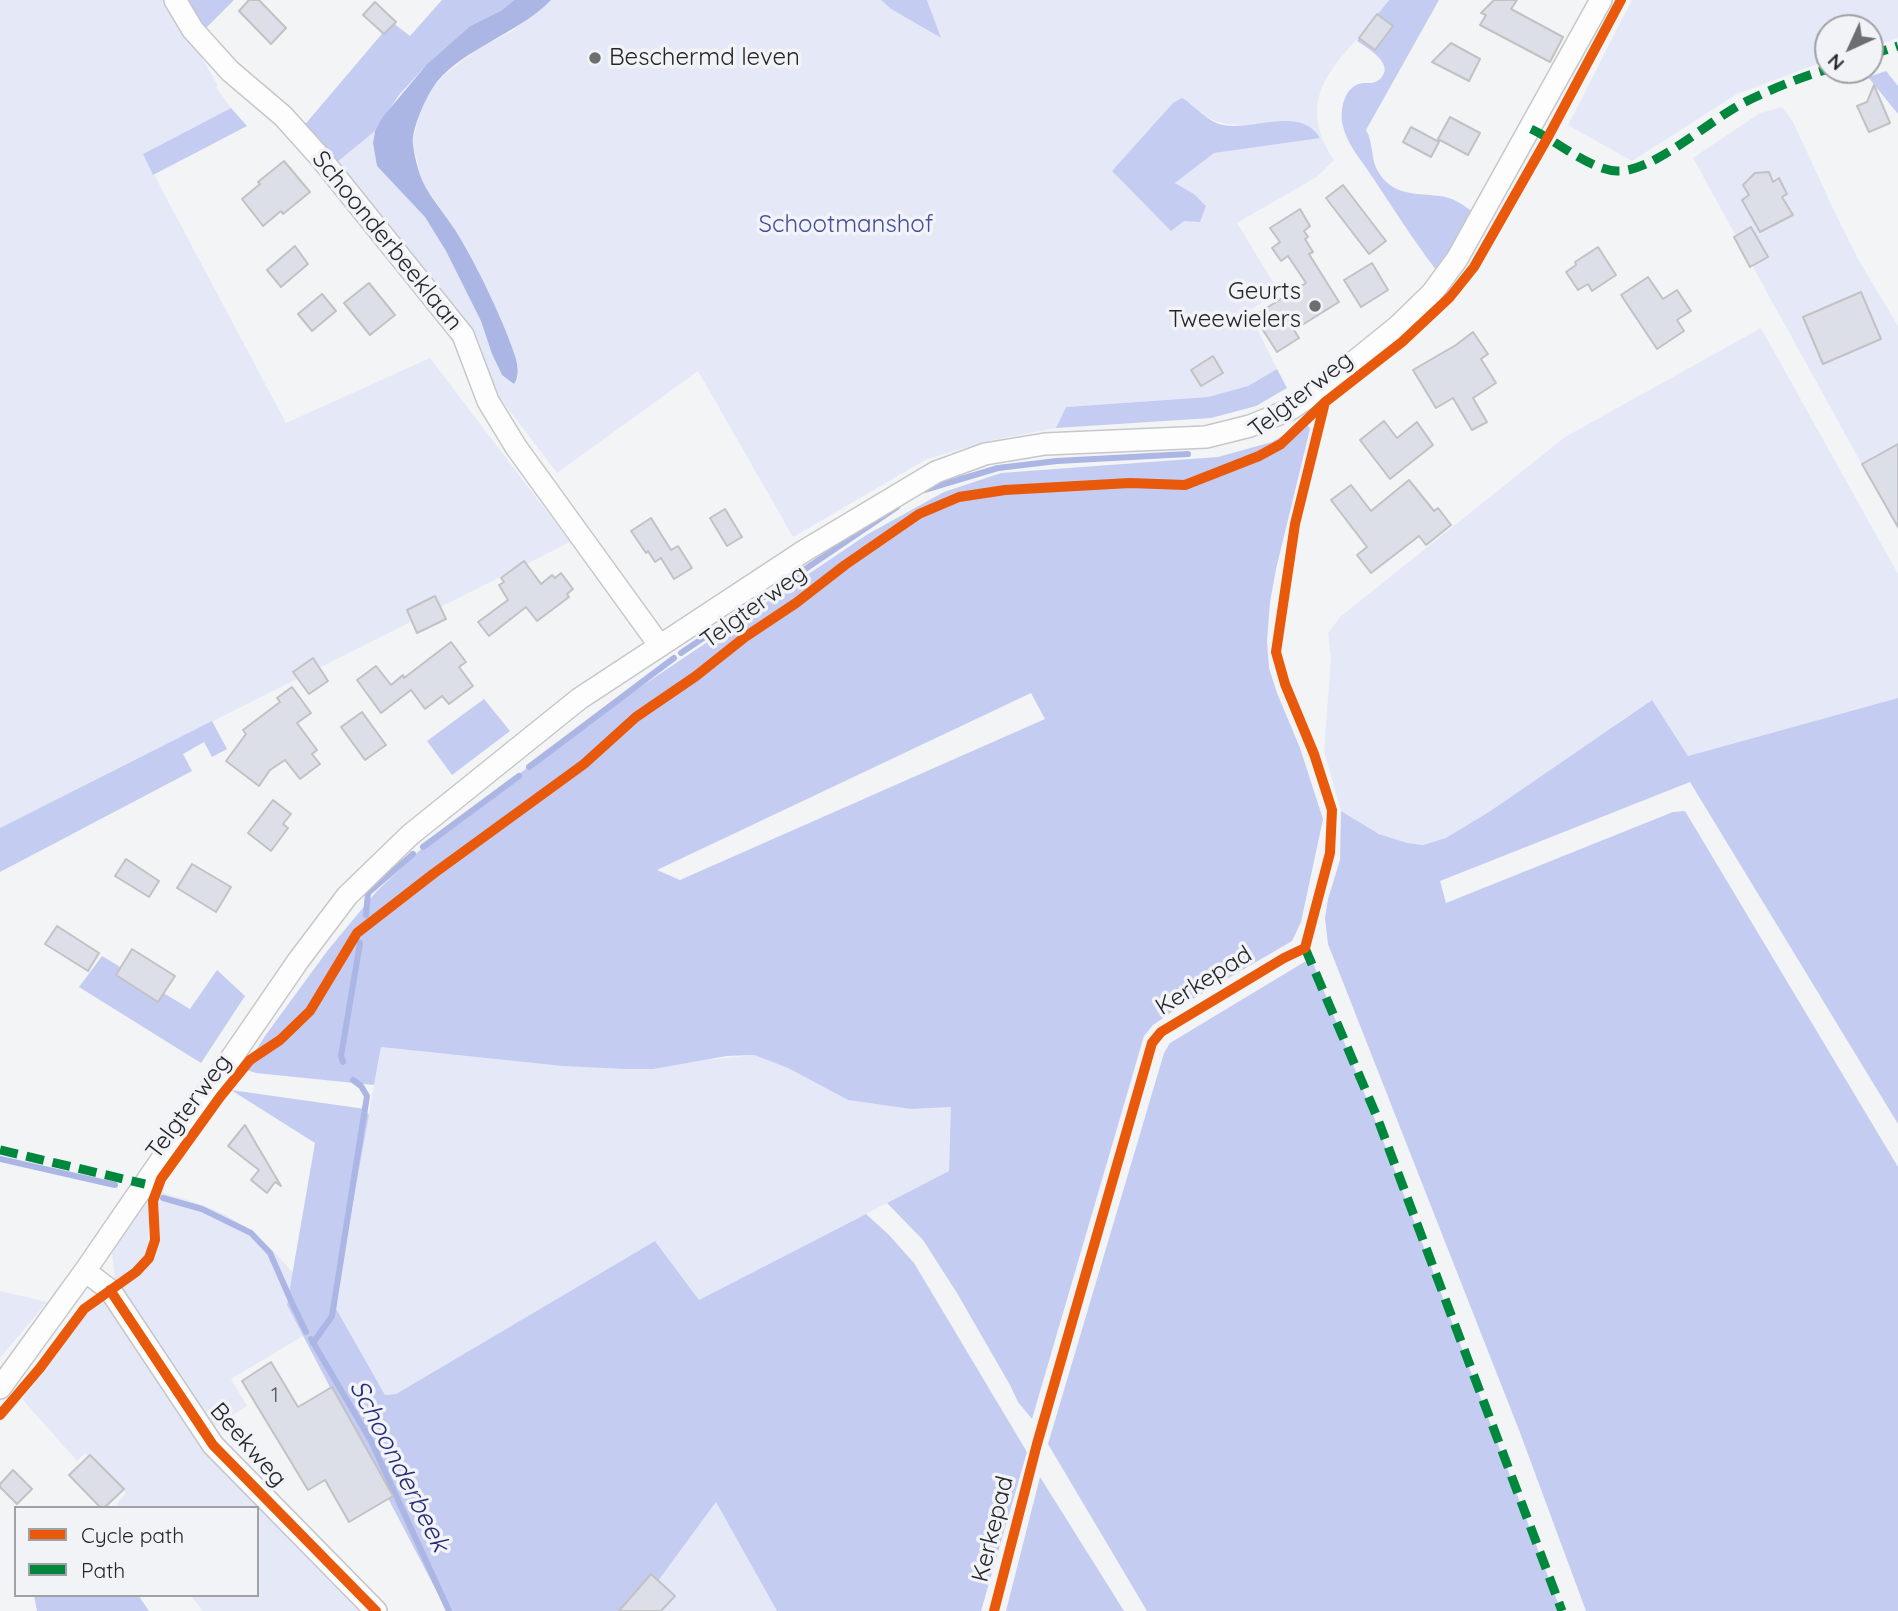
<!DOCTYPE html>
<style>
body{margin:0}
#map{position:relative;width:1898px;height:1611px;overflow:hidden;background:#f3f4f6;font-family:Quicksand,sans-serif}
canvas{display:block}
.legend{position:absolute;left:14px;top:1506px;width:245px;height:91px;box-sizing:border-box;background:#f2f3f7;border:2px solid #a0a1a4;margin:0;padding:9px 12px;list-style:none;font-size:21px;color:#252627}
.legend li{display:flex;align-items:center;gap:14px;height:35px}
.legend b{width:35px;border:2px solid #a0a1a4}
.north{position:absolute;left:1814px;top:14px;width:70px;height:70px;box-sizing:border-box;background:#f2f3f7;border:2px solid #a0a1a4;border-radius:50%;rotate:225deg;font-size:19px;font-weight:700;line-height:28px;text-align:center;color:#252627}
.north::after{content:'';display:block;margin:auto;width:24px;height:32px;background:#6d6e6f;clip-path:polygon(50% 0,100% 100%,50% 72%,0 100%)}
</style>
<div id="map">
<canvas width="1898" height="1611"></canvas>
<ul class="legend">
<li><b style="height:9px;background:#e8590c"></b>Cycle path</li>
<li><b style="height:9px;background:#00873e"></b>Path</li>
</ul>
<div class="north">N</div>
</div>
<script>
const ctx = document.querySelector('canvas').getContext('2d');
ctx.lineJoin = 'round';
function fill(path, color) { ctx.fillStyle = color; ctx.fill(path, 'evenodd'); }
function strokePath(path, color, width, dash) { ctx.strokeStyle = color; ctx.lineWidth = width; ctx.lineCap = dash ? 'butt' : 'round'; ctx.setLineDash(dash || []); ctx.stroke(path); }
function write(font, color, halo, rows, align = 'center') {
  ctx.font = font + ' Quicksand,sans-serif'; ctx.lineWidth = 7; ctx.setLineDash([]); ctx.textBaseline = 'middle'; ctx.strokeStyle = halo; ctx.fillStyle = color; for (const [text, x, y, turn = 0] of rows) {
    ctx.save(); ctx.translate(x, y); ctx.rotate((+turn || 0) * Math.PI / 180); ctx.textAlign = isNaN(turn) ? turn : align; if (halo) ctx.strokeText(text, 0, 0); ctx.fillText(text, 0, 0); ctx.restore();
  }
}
fill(new Path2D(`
 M 0,0 L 169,0 L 218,86 L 216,87 L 231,108 L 143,154 L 286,423 L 430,358 L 570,542 L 0,828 Z
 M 551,0 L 881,0 L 891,9 L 940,38 L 927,0 L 1389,0 C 1352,55 1286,87 1334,160 L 1318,176 L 1237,223 L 1279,292 L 1248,311 L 1277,369 L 1248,386 L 1208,397 L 1066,407 L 1056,428 L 993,440 L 927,459 L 793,537 L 698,371 L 557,473 L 500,398 L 472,339 L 336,163 L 375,131 L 373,143 L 377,166 L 425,217 L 446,251 L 481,321 L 492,354 L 502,375 L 514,384 L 518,378 L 517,361 L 461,240 L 422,181 L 412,141 L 420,114 L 432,87 L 450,70 L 478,49 L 514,30 ZM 1191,103 C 1211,124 1224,125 1251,125 L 1233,150 L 1214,153 L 1175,183 L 1194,194 L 1112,171 Z
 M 1632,0 L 1898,0 L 1898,38 L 1870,47 L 1870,28 L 1828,28 L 1828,60 L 1737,94 L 1632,161 L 1568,125 Z
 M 1782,107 L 1793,122 L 1838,219 L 1858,259 L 1898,326 L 1898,530 L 1693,158 L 1760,113 Z
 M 1761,328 L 1898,574 L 1898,698 L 1688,756 L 1651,700 C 1607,731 1563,762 1518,792 C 1491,811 1459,839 1425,844 C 1396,849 1365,825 1341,811 L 1324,751 L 1331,658 L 1328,633 L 1340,617 L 1565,437 Z
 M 381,1047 L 562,1066 L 624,1069 L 754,1055 L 788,1068 L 848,1100 L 911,1109 L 952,1107 L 949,1171 L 699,1300 L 655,1241 L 396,1394 L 385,1395 L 334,1305 Z
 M 159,1192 C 221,1208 252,1223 293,1273 L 287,1305 L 303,1336 L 231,1379 L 247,1406 L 212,1428 L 121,1288 C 147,1270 162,1261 159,1226 C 158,1214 156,1204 159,1192 Z
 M 150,1194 C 146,1228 159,1267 115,1281 L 112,1253 L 115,1243 Z
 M 0,1291 L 47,1302 L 0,1358 Z
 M 106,1299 L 363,1611 L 203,1611 L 190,1595 L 257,1595 L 257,1508 L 119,1508 L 116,1504 L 126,1493 L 85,1453 L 77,1461 L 22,1399 L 87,1313 Z
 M 716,1502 L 777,1611 L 636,1611 Z`), '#e5e9f7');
fill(new Path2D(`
 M 185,0 L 234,0 L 205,29 Z
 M 442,0 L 514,0 L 502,10 L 470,26 L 427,64 L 399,95 L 375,131 L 336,163 L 302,128 L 392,22 L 410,36 Z
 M 881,0 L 927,0 L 941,38 L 891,9 Z
 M 1389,0 L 1439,0 L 1366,130 C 1374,143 1370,160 1379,173 C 1396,200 1423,191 1449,198 C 1458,201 1466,207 1473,212 L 1454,246 L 1436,270 C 1412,238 1391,205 1369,172 C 1360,159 1346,142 1343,126 C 1339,111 1344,85 1363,83 C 1369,83 1374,84 1379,80 C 1397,65 1368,48 1357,41 Z
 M 1886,71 L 1898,86 L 1898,114 L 1868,77 Z
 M 1182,98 C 1196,106 1207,122 1223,125 C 1253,131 1301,105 1320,138 L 1214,153 L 1175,183 L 1194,194 L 1206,206 L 1200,222 L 1184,221 L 1171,231 L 1112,171 L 1173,103 Z
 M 231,108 L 247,126 L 153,175 L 143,154 Z
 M 1277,369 L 1287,388 L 1256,406 L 1211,418 L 1056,428 L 1066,407 L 1208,397 L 1248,386 Z
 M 1306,422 L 1310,429 L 1276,569 L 1270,602 L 1267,641 L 1269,668 L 1277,693 L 1300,748 L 1323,819 L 1301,922 L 1292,941 L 1179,1007 L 1153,1025 L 1144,1036 L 1032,1419 L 1018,1402 L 1010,1385 L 957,1293 L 923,1240 L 887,1203 L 949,1171 L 951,1107 L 911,1109 L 848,1100 L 788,1068 L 754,1055 L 727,1056 L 653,1069 L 624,1069 L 562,1066 L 381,1047 L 374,1085 L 256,1073 L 244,1069 L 265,1036 L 328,950 L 376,892 L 419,851 L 575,731 L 868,534 L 944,492 L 1001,473 L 1218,457 L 1272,442 ZM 1031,693 L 1045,719 L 680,880 L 657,870 Z
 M 1898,698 L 1898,1124 L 1690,782 L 1440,881 L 1446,903 L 1673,812 L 1685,811 L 1898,1167 L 1898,1611 L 1586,1611 L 1519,1430 L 1328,944 L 1325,918 L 1328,899 L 1340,860 L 1341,811 L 1379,834 L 1407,843 L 1423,845 L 1446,838 L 1489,812 L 1652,700 L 1688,756 Z
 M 484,699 L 510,731 L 452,775 L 427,741 Z
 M 212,721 L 227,749 L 212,757 L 204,742 L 183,754 L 192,771 L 0,872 L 0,828 Z
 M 102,956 L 190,1009 L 217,970 L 245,996 L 201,1063 L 79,987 Z
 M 1311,958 L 1392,1163 L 1561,1611 L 1147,1611 L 1048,1444 L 1164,1053 L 1170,1043 Z
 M 231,1090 L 365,1109 L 369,1115 L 334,1305 L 385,1395 L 396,1394 L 655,1241 L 699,1300 L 866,1214 L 889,1235 L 914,1263 L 1027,1452 L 981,1611 L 777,1611 L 716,1502 L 636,1611 L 447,1611 L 287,1305 L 315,1143 Z
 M 1040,1477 L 1124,1611 L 1006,1611 Z
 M 34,1595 L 138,1595 L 149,1611 L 37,1611 Z`), '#c4ccf2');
fill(new Path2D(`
 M 514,0 L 551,0 C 519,34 454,52 432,89 C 425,100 411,131 413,144 C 414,155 418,170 422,180 C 430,198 450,220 460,238 C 479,270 505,324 516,359 C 518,368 519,377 514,384 L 502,375 L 492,354 L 481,321 L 446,251 L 425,217 L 377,166 L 373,143 L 375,131 L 382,118 L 427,64 L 470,26 L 502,10 Z`), '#abb6e4');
strokePath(new Path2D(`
 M 924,490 L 998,468 L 1057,461 L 1188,454
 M 681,653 L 897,507
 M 529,767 L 674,658
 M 423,847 L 519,776
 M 366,915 L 368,893 L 413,854
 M 343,1062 L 341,1056 L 360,943
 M 0,1159 L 115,1185
 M 163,1198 L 202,1209 L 251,1233 L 270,1253 L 292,1303 L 306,1332
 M 311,1339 L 371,1441 L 449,1611
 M 313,1343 L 332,1316 L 367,1096 L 361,1086 L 353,1080`), '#abb6e4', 6);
const building = new Path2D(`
 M 249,0 L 259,0 L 286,28 L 271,44 L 239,11 Z
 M 1494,0 L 1517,0 L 1511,9 L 1563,37 L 1550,62 L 1480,25 L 1486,15 L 1481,13 Z
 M 375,2 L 396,22 L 384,34 L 363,15 Z
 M 1377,14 L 1393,26 L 1375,50 L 1359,38 Z
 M 1451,43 L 1480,59 L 1469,81 L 1432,62 Z
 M 1874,85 L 1890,123 L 1869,132 L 1857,106 L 1867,102 Z
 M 1450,117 L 1480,133 L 1468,155 L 1438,139 Z
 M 1411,127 L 1439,142 L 1431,157 L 1403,142 Z
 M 284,161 L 310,192 L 283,214 L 281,211 L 263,226 L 242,199 L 260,184 L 258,182 Z
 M 1769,172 L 1773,182 L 1779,178 L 1787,194 L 1782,197 L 1793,215 L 1760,232 L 1742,200 L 1749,195 L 1743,185 L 1755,173 Z
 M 1343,185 L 1386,241 L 1369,254 L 1326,198 Z
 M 1300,209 L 1310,226 L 1304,231 L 1308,237 L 1305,239 L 1313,252 L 1309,254 L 1339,302 L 1294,330 L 1299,338 L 1277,352 L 1254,316 L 1306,283 L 1288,256 L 1281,261 L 1272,248 L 1280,242 L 1270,228 Z
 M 1751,227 L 1768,257 L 1750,267 L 1734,237 Z
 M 295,246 L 308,264 L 281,287 L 267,270 Z
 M 1598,247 L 1616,275 L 1592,291 L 1588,284 L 1578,290 L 1566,272 L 1576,265 L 1575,262 Z
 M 1372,263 L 1388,290 L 1361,307 L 1344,280 Z
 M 1648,277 L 1663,299 L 1677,290 L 1691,311 L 1677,320 L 1684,331 L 1657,349 L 1621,295 Z
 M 369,283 L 395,315 L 370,335 L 344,303 Z
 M 1861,292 L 1881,339 L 1823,364 L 1803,317 Z
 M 322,294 L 336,311 L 312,331 L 298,314 Z
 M 1473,332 L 1488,354 L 1481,359 L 1496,383 L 1473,398 L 1487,422 L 1472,430 L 1453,398 L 1436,408 L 1413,370 L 1456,345 Z
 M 1213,356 L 1223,373 L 1201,386 L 1191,370 Z
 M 1384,421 L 1397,438 L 1417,422 L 1433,445 L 1390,479 L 1360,440 Z
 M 1898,444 L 1898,527 L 1862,464 Z
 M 1409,480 L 1434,511 L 1438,508 L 1451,525 L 1426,545 L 1419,536 L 1371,573 L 1357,555 L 1367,547 L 1331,500 L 1351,485 L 1371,511 Z
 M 725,509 L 742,537 L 727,546 L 710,518 Z
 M 651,518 L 671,550 L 678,546 L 692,568 L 674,579 L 661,558 L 655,562 L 648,551 L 646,553 L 631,531 Z
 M 524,561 L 541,584 L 552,575 L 555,578 L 561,573 L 573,589 L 567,594 L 569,597 L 537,621 L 526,607 L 489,636 L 478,622 L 508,600 L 499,585 L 504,582 L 501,578 Z
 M 435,596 L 446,619 L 417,633 L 407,610 Z
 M 451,642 L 466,662 L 459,667 L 473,686 L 449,704 L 442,696 L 425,709 L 411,690 L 381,713 L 357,680 L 376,666 L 391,685 L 403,675 L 404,678 Z
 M 313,658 L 328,681 L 309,694 L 293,672 Z
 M 292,687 L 311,713 L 297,723 L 317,750 L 312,754 L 320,764 L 300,779 L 285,760 L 270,770 L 259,786 L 226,761 L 246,734 L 243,730 L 280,702 L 277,698 Z
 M 362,712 L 386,745 L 365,760 L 341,727 Z
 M 273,800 L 291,814 L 283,824 L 288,828 L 271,851 L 248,833 Z
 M 126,859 L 159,881 L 149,897 L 115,876 Z
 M 192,864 L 231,887 L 216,912 L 177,888 Z
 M 57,926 L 99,953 L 88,971 L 45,944 Z
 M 132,949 L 175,976 L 158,1002 L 116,975 Z
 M 245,1125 L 281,1186 L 275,1182 L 267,1193 L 251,1180 L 259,1170 L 228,1146 Z
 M 271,1362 L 298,1407 L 332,1387 L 393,1496 L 349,1522 L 325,1480 L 308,1490 L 242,1381 Z
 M 90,1455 L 124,1489 L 104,1508 L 101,1508 L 69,1475 Z
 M 13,1470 L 32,1489 L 17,1504 L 0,1487 L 0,1484 Z
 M 651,1574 L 675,1596 L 661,1611 L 619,1611 Z`);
fill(building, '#dcdfe8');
strokePath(building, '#c2c2c4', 2);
const minor = new Path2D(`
 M 175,0 L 193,30 L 230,71 L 283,116 L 319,156 L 463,335 L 488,401 L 516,447 L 660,646
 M 85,1271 L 110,1290 L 213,1445 L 376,1611
 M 0,1388 L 85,1271 L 298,961 L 347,896 L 410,835 L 579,699 L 804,551 L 936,472 L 985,454 L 1045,444 L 1206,437 L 1250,426 L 1289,410 L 1319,390 L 1397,327 L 1432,293 L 1457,259 L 1601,0`);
strokePath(minor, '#c6c7c9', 24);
strokePath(minor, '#fdfdfe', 21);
strokePath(new Path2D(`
 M 1870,55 L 1898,46
 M 1531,129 C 1557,141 1590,170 1617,171 C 1652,173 1710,120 1743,103 C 1771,89 1799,78 1828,69
 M 1305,948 L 1377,1117 L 1562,1611
 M 0,1150 L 145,1184`), '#00873e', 9, [18, 9]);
strokePath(new Path2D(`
 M 110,1290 L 213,1445 L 376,1611
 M 0,1415 L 40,1368 L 84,1309 L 136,1272 L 149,1258 L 155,1240 L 153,1201 L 161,1179 L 220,1097 L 250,1060 L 280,1040 L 310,1011 L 357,933 L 433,874 L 584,764 L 636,717 L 696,676 L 745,637 L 796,603 L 845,565 L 919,514 L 959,497 L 1005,490 L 1130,483 L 1185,485 L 1259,456 L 1281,444 L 1324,403 L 1402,342 L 1450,297 L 1474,267 L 1548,137 L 1621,0
 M 994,1611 L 1037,1444 L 1152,1043 L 1161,1032 L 1284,958 L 1305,948 L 1330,853 L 1332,810 L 1314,754 L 1285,684 L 1276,652 L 1295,524 L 1324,406`), '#e8590c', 10);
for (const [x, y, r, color] of [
 [595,58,7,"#6d6e6f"],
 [1315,306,7,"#6d6e6f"]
]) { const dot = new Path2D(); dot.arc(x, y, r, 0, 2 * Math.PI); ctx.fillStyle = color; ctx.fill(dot); strokePath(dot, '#f2f3f7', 2.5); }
write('21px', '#545558', null, [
 ["1",275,1396]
]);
write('24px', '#252627', '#f2f3f7', [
 ["Beschermd leven",609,58],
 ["Geurts",1301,292,"right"],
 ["Tweewielers",1301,320,"right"]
], 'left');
write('24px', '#424e9d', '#f2f3f7', [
 ["Schootmanshof",846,225]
]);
write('24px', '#252627', '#f2f3f7', [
 ["Schoonderbeeklaan",387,241,51],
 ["Telgterweg",1301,395,-38],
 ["Telgterweg",754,607,-36],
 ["Kerkepad",1204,981,-32],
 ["Telgterweg",189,1107,-53],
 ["Beekweg",248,1445,49],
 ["Kerkepad",993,1529,-76]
]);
write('italic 26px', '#252b77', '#f2f3f7', [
 ["Schoonderbeek",399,1466,63]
]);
</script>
